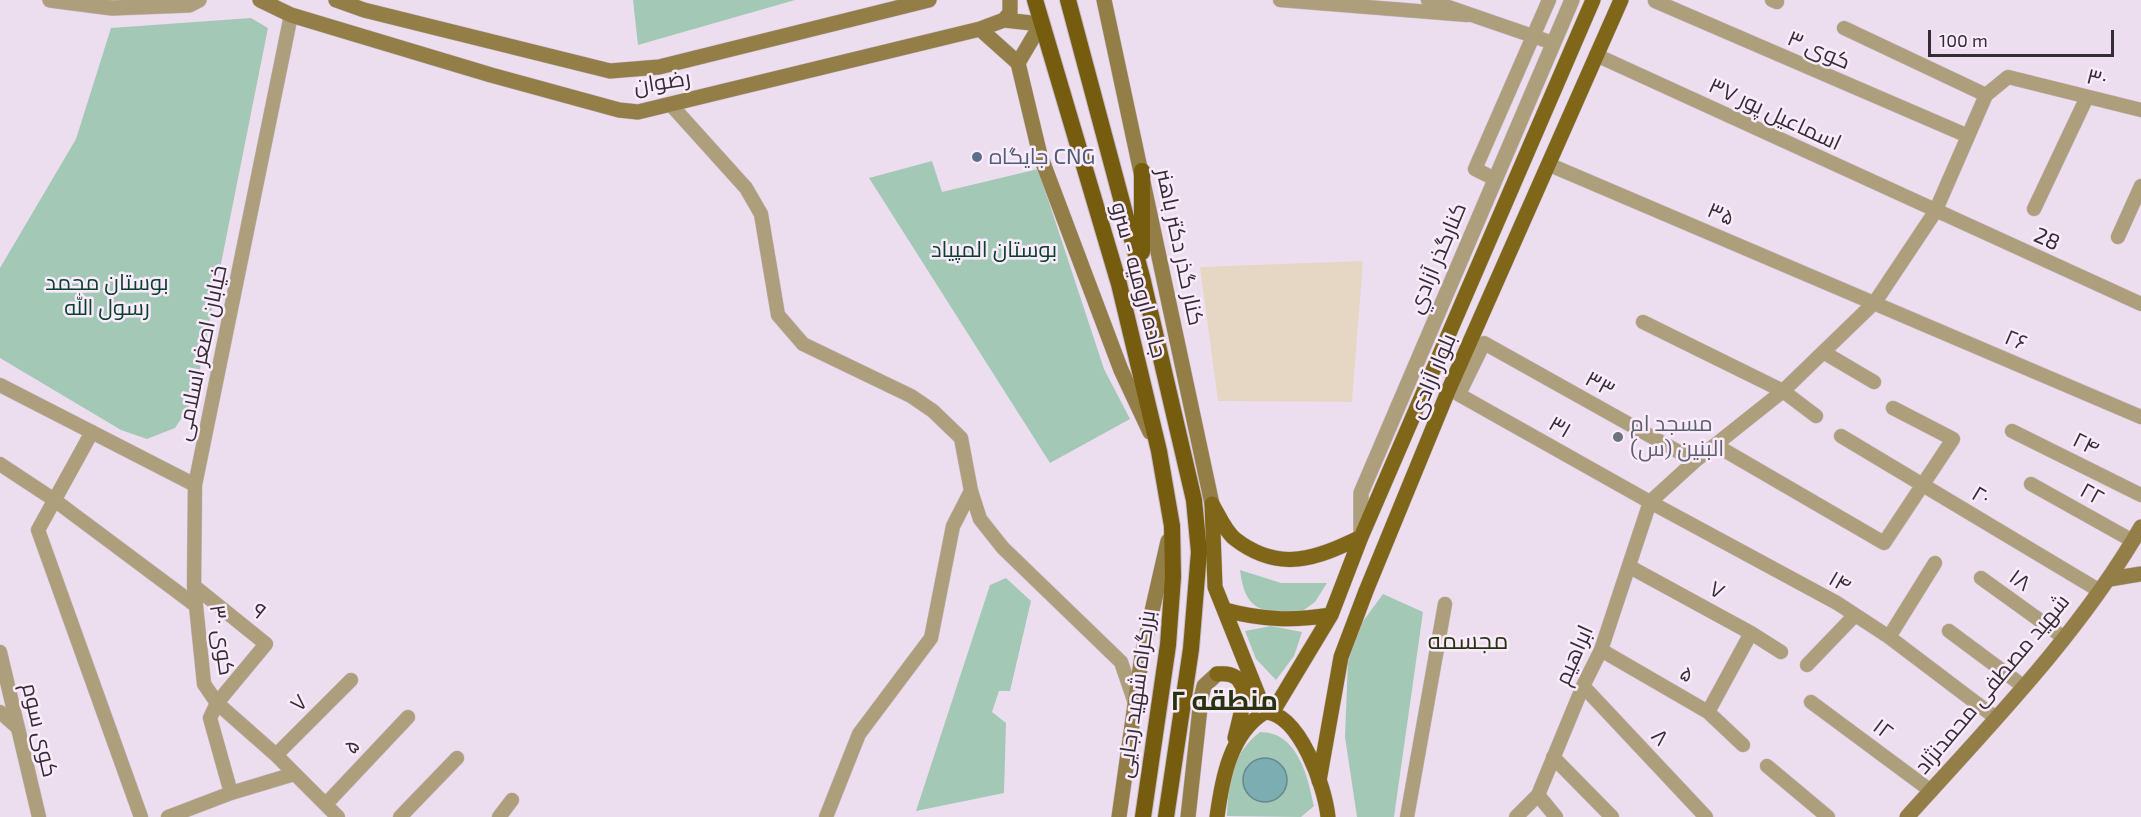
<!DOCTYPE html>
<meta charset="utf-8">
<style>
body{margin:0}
#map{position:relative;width:2141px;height:817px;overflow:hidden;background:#eddeef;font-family:"Exo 2",sans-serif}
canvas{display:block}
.scale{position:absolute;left:1928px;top:30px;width:186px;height:27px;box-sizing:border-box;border:3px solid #342e34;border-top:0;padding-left:8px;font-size:18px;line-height:21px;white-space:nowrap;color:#342e34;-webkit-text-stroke:4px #faebfc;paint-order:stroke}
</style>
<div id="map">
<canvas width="2141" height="817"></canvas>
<div class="scale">100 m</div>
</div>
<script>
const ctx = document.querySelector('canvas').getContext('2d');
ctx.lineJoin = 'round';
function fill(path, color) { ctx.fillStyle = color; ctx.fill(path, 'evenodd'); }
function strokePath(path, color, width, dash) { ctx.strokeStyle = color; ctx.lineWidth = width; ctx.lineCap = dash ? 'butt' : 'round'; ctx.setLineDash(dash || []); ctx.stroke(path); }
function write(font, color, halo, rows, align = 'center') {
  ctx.font = font + ' "Exo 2",Cairo,sans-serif'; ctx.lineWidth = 5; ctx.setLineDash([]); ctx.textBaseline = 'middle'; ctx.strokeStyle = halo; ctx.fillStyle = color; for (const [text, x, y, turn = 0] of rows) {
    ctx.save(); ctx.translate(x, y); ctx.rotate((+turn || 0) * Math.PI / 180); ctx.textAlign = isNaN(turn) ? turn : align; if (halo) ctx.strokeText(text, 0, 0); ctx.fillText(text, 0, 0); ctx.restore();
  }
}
fill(new Path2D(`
 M 1363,261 L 1352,402 L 1218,401 L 1200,267 Z`), '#e6d7c5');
fill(new Path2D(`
 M 633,0 L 795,0 L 638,45 Z
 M 251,18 L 268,28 L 194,399 L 175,428 L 147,439 L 121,430 L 0,358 L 0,268 L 76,139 L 111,28 Z
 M 932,161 L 942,192 L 1038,169 L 1104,369 L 1130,419 L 1050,463 L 869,178 Z
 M 1240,570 L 1281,583 L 1327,583 L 1315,602 L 1297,615 C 1260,611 1245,611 1240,570 Z
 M 1006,578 L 1031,601 L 1010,691 L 999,691 L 992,712 L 1006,723 L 1004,793 L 916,811 L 990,585 Z
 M 1383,594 L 1423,612 L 1394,817 L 1357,817 L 1345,737 L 1348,661 L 1361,624 Z
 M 1271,626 L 1302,632 L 1294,656 L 1276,680 L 1256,659 L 1245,631 Z
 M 1260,732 C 1298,732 1308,777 1314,806 L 1301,817 L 1227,816 C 1229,781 1231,755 1260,732 Z`), '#a3c8b5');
const water = new Path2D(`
 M1243 780a22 22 0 1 1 44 0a22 22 0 1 1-44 0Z`);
fill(water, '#7badb3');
strokePath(water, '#66878d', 1.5);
const minor = new Path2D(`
 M 1280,0 L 1467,15
 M 1428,0 L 1553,43
 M 1772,0 L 1777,2
 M 1655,1 L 1968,136
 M 1844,28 L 1986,95
 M 1596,55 L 2141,304
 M 672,106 L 746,188 L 761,214 L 778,315 L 803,344 L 911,396 L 933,411 L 961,438 L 971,491 L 980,519 L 1003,548 L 1121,662 L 1135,703
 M 1550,165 L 2141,417
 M 1495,179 L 1475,169 L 1549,0
 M 2034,209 L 2087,97
 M 2118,237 L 2141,186
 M 1643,322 L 1783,391 L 1816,416
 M 1823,352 L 1874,382
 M 0,385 L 195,485 L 291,15
 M 1449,389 L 1650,502 L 1837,603 L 1889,637 L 1996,718
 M 1459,394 L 1484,343 L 1695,461
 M 2012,431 L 2141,495
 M 92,432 L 38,530 L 141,817
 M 1841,436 L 2100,591
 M 1717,446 L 1884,543 L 1953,439 L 1893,408
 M 0,464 L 53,499 L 195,605
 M 2031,484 L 2133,541
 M 195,485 L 194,586 L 204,684 L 217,703 L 276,755 L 338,817
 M 1650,502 L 1695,461 L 1783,391 L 1875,302 L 1935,212 L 1986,95 L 2008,77 L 2141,110
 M 1630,567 L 1751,633 L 1781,652
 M 1981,578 L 2063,637
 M 194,586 L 266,644 L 217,703 L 210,718 L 231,793
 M 1949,631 L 2023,686
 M 1889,637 L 1935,563
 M 1601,650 L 1708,712 L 1743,745
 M 0,652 L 39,817
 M 1807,665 L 1855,615
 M 1583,686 L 1706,817
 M 1811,702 L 1931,791
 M 0,712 L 17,727
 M 1708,712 L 1751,633
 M 276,755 L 351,680
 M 1553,757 L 1612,817
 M 1767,766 L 1828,817
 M 1538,795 L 1556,817
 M 326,804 L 408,717
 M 168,817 L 231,793 L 294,774
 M 400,817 L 457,758
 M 499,817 L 512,800
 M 826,817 L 859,734 L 931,638 L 953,526 L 971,491
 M 1407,817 L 1445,604
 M 1516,817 L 1538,795 L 1583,686 L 1601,650 L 1650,502`);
const tertiary = new Path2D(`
 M 50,0 L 112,8 L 189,5 L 199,0
 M 1361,537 L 1361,493 L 1572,0`);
const secondary = new Path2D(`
 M 260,0 L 291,15 L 491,75 L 619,110 L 638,112 L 980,29 L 1004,20 L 1041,24 L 1018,63
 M 336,0 L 364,10 L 610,71 L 659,67 L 929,0
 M 1104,0 L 1212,504
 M 1004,20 L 1010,13 L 1010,0
 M 980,29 L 1018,63 L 1040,155 L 1121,370 L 1150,432
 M 2110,579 L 2141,574
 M 1119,817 L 1142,655 L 1168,541
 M 1188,817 L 1201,699 L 1204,686 L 1217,674
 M 1907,817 C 1989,726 2080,633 2141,527`);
const primary = new Path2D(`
 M 1212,504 L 1215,587 L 1265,712
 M 1212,504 C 1218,514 1225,531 1235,539 C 1279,573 1316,559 1361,537
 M 1225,610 C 1262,620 1293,621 1331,615
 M 1217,674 C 1258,670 1240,715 1235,738
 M 1272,713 L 1331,615 L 1361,537 L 1593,0
 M 1319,781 L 1341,657 L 1366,591 L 1449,389 L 1621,0
 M 1217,817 C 1222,780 1230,733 1265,712 C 1300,714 1325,787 1328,817`);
const trunk = new Path2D(`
 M 1035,0 L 1119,284 L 1159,451 L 1172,526 L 1173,577 L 1168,645 L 1143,817
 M 1068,0 L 1142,277 L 1194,500 L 1199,552 L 1191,649 L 1166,817
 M 1142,171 L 1142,252`);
strokePath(minor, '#c8bbca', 15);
strokePath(tertiary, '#c8bbca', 16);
strokePath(secondary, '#c8bbca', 16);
strokePath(primary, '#c8bbca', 16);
strokePath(trunk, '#c8bbca', 18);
strokePath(minor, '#ae9f7c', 14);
strokePath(tertiary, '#ae9f7c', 15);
strokePath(secondary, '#937e48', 15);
strokePath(primary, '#806619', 15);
strokePath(trunk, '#755c0e', 16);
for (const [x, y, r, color] of [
 [977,157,6,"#5c6f8a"],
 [1618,437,6,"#6b7280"]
]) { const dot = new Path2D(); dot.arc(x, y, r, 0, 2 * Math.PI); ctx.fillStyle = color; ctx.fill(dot); strokePath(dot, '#faebfc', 2); }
write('22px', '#342e34', '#faebfc', [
 ["کوی ۳",1819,50,23],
 ["۳۰",2097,78,14],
 ["رضوان",662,82,-9],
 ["اسماعیل پور ۳۷",1775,114,25],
 ["۳۵",1721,214,23],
 ["28",2047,239,24],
 ["کنار گذر دکتر باهنر",1180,247,78],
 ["کنارگذر آزادي",1437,258,-67],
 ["جاده ارومیه - سرو",1139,280,75],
 ["۲۶",2016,340,23],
 ["خیابان اصغر اسلامی",201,353,-78],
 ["بلوار آزادی",1432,376,-67],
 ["۳۳",1600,384,29],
 ["۳۱",1560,427,30],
 ["۲۴",2086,444,26],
 ["۲۲",2092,494,29],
 ["۲۰",1981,496,31],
 ["۱۸",2020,580,36],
 ["۱۴",1840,582,30],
 ["۷",1717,590,28],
 ["۹",259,611,39],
 ["کوی ۳۰",222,640,82],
 ["ابراهیم",1574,655,-66],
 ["۵",1687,674,31],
 ["شهید مصطفی محمدنژاد",1992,684,-50],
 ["بزرگراه شهید رجایی",1136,694,-82],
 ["۷",299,703,-45],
 ["۱۲",1883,729,37],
 ["کوی سوم",40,730,77],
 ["۸",1660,737,47],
 ["۵",352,746,-46]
]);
write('22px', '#4e5e75', '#faebfc', [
 ["جایگاه CNG",989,157]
], 'left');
write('22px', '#09412c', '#faebfc', [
 ["بوستان المپیاد",994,250],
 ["بوستان محمد",107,283],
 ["رسول الله",107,308]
]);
write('22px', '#5b616d', '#faebfc', [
 ["مسجد ام",1630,424],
 ["البنین (س)",1630,449]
], 'left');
write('24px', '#26330e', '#faebfc', [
 ["مجسمه",1468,641]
]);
write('bold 28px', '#26330e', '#faebfc', [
 ["منطقه ۲",1224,701]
]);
</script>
